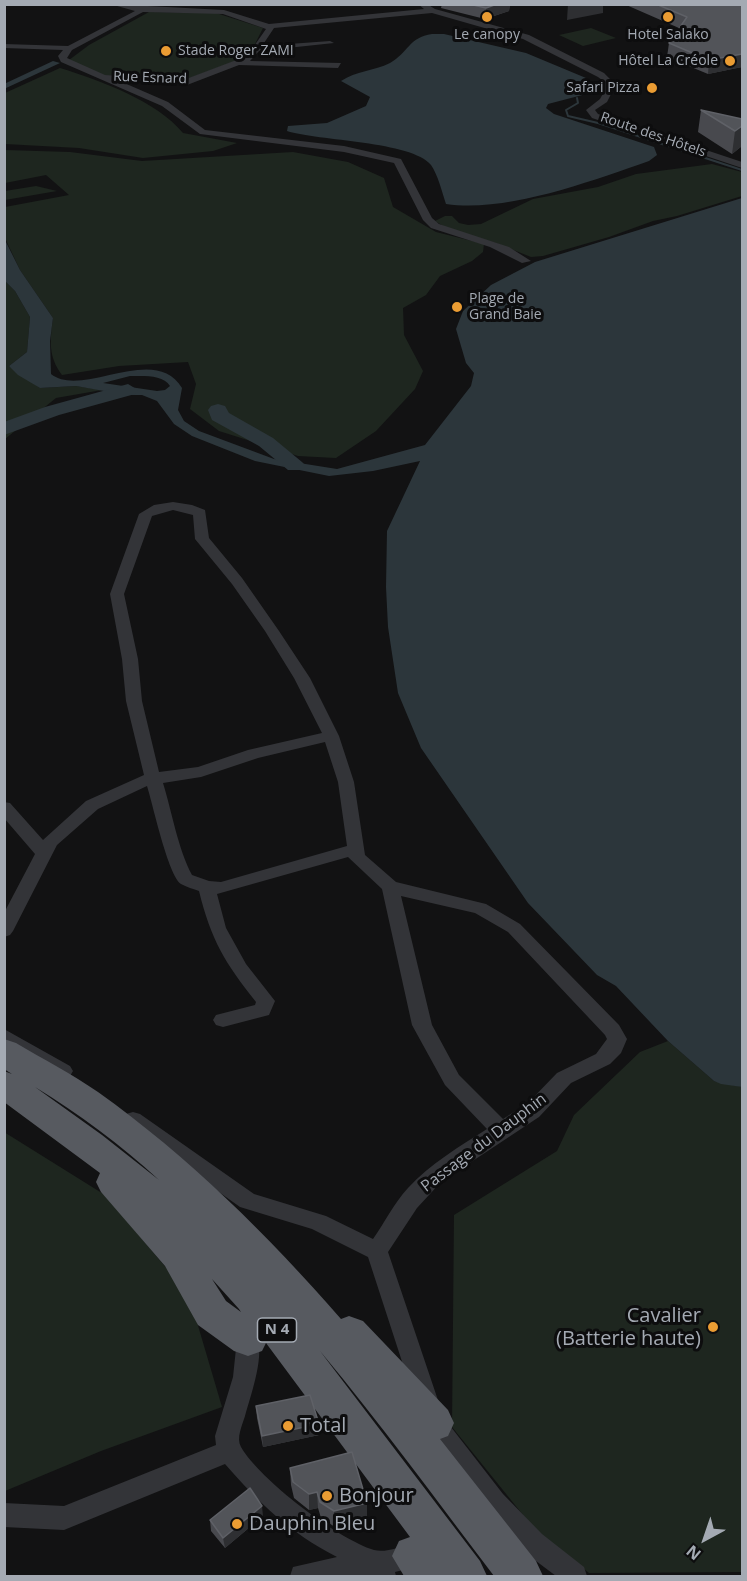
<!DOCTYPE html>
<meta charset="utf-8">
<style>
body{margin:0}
#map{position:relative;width:747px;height:1581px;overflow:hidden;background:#121213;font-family:"Open Sans",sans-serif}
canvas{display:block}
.frame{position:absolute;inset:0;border:6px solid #a4aab3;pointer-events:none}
.north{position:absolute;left:675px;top:1509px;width:60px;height:60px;-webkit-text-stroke:4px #0d0d0e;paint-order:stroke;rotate:220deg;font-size:16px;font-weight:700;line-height:24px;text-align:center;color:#a4aab3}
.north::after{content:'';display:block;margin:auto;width:21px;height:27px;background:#a4aab3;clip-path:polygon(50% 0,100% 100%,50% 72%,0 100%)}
</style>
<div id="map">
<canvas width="747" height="1581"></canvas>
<div class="frame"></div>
<div class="north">N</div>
</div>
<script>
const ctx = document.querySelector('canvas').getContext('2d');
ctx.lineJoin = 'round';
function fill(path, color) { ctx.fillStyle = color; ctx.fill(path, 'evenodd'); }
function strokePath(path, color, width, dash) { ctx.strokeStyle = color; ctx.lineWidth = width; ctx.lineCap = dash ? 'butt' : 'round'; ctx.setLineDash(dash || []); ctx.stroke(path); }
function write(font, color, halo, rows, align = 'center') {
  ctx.font = font + ' "Open Sans",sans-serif'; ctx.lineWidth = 6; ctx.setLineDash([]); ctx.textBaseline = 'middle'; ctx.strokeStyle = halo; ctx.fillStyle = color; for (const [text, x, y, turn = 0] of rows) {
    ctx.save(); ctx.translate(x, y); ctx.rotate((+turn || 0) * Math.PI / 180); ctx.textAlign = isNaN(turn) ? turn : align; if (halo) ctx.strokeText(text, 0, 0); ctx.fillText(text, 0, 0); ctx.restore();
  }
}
fill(new Path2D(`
 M 149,12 L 216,13 L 263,28 L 249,56 L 182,81 L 102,75 L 69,60 L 89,45 Z
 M 591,28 L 616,38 L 583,46 L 559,35 Z
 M 60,68 C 99,80 157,101 183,133 L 237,143 L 213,151 L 143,158 L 79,148 L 5,144 L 5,93 Z
 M 5,150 L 70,152 L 142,161 L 293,152 L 348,162 L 384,178 L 393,207 L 436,232 L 484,244 L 483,252 L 472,261 L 440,276 L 426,295 L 403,308 L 404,335 L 423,371 L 415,389 L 376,431 L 336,458 L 298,456 L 219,431 L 190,409 L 196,384 L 188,362 L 119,366 L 62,375 C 48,356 50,341 53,318 L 20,270 L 5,238 L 5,207 L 69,195 L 46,175 L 5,183 Z
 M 712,164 L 742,172 L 742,196 L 677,216 L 653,221 L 609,237 L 543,256 L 531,257 L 496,243 L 450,230 L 435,221 L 445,216 L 452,216 L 459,223 L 468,225 L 481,224 L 533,199 L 598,187 L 636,174 Z
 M 36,186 L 57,191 L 5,200 L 5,191 Z
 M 5,281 L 15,291 L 30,317 L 27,352 L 9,366 L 40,388 L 76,386 L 102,390 L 56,398 L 5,439 Z
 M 668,1041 L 714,1081 L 742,1087 L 742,1572 L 589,1573 L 536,1531 L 452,1427 L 454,1215 L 557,1151 L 574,1115 L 640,1052 Z
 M 4,1132 L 105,1195 L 189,1295 L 222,1407 L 101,1451 L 5,1491 Z`), '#1e261f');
fill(new Path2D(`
 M 432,34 L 444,34 L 526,53 L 586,78 L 592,87 L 590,93 L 548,104 L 546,108 L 554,114 L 654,147 L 657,155 L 649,161 C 591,181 507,213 446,204 C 442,192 438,175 431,165 C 412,141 318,141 287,131 L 288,126 L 327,123 L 366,106 L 370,97 L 341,81 C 356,71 374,71 390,63 C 408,53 409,37 432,34 Z
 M 742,198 L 742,1087 L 721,1084 L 714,1081 L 668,1041 L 616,986 L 597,975 L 528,903 L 421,748 L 398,693 L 388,627 L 386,587 L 387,531 L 420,461 L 373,471 L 329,476 L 255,461 L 192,436 L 174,424 L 157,401 L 142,395 L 126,395 L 76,386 L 40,388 L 18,375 L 9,366 L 27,352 L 30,317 L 15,291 L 5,281 L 4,238 L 20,270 L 53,318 L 50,341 L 51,374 C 82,399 155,342 182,388 L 178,410 L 184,421 L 199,431 L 274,459 L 337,469 L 425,445 L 471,386 L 474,373 L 466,363 L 456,329 L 463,311 L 491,285 L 535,262 ZM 130,376 C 142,376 163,374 170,386 L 165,390 L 157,391 L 103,383 Z`), '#2c363b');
strokePath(new Path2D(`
 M 577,98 L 578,103 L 566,110 L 568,116 L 598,123 L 742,170`), '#2c363b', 2);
fill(new Path2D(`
 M 53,61 L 60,63 L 4,89 L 4,84 Z`), '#2c363b');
fill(new Path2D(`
 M 128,384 L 138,390 L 135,394 L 59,415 L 4,435 L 4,422 L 45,407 Z
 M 218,404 L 225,406 L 229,413 L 273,438 L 302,462 L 306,466 L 302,470 L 288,470 L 259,446 L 212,420 L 208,410 L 211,406 Z`), '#2c363b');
fill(new Path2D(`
 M 110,4 L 224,10 L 269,24 L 424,9 L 418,4 L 427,4 L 435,9 L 529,35 L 604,73 L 610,79 L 613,90 L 607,102 L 595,110 L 598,114 L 742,162 L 742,168 L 592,118 L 586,110 L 600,99 L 605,90 L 602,80 L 598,77 L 523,39 L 432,13 L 274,28 L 262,46 L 330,41 L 334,43 L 259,51 L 250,61 L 341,63 L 338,68 L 239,65 L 187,85 L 115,79 L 168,102 L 205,130 L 344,146 L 401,159 L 432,218 L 439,224 L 509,247 L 531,261 L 522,263 L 490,247 L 431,228 L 423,220 L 394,163 L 344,152 L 200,134 L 162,106 L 61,62 L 58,56 L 63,50 L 4,48 L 4,44 L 68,46 L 135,11 ZM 143,12 L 223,14 L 266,29 L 247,56 L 186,79 L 105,75 L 67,58 L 72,50 Z
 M 173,502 L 192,505 L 205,510 L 209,538 L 242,578 L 279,631 L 310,678 L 339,736 L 354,782 L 365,855 L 396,882 L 486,904 L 520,924 L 619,1025 L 627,1039 L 621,1053 L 610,1064 L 571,1083 L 539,1117 L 441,1182 L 417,1208 L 388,1252 L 444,1418 L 503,1494 L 542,1534 L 584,1567 L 587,1576 L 556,1576 L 524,1552 L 485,1510 L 443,1457 L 422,1423 L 368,1257 L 312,1229 L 240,1207 L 126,1126 L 123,1120 L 126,1114 L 133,1112 L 140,1114 L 254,1194 L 326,1216 L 373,1239 C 385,1222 394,1203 408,1188 C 430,1164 460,1146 487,1129 L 445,1085 L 412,1025 L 382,889 L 348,857 L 217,894 L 226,928 L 246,964 L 275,1001 L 269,1015 L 223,1027 L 216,1025 L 213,1020 L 216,1015 L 255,1005 L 256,1002 C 225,963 211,940 199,891 C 194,889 186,887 181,884 C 168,875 153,805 147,786 L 98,809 L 57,845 L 13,931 L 10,935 L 4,937 L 4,913 L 35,854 L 4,818 L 4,802 L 10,803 L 43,840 L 86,801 L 144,775 L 126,701 L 122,659 L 110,594 L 139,514 L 154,505 ZM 173,510 L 193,515 L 195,539 L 232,584 L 265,631 L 294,678 L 322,733 L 248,750 L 198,767 L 159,772 L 142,701 L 138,659 L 124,594 L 152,516 ZM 325,742 L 338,782 L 347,846 L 221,882 L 209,881 L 192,875 C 178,849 172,812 163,783 L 201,777 L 258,758 ZM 401,896 L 475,913 L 508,932 L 605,1035 L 607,1039 L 596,1054 L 557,1073 L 529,1102 L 503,1119 L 459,1075 L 432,1025 Z
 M 4,1029 L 70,1066 L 73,1071 L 70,1076 L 63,1079 L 56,1076 L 4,1045 Z
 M 248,1329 L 256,1332 C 266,1354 251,1394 245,1416 C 242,1426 236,1438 241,1447 C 260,1480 338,1539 374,1550 C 390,1554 406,1541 423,1547 L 427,1556 L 423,1565 L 395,1572 L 396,1576 L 290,1576 L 293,1567 L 337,1557 C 289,1532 261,1505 225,1464 L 64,1530 L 4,1527 L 4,1503 L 64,1506 L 216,1445 L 215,1436 L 233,1377 L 237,1339 L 240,1332 Z`), '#333438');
fill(new Path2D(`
 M 4,1039 L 16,1043 C 43,1059 72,1074 98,1092 C 189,1157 268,1235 341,1319 L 349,1316 L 363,1321 L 448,1410 L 454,1423 L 448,1436 L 440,1439 L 536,1561 L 543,1576 L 494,1576 C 437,1501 381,1424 320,1351 L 480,1561 L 487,1576 L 404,1576 L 392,1556 L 399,1541 L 410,1537 L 266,1343 L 262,1351 L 248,1356 L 234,1351 L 198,1325 L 165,1266 L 101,1192 L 96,1182 L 100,1173 L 4,1102 L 4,1071 L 12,1074 L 4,1069 ZM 35,1087 C 79,1114 121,1145 159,1180 L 102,1135 ZM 212,1279 L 239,1309 L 241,1312 L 226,1301 Z`), '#575a60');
fill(new Path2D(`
 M 442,4 L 510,4 L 509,11 L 485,19 L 441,8 Z
 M 624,4 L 742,5 L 742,67 L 708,74 L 667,57 L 669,43 L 679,28 Z
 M 701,110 L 742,119 L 742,146 L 732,154 L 698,132 Z
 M 256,1406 L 319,1424 L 319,1435 L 263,1447 L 257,1418 Z
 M 290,1468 L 367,1503 L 367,1519 L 335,1527 L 321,1518 L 318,1508 L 309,1510 L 294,1498 L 291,1485 Z
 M 263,1516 L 225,1548 L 211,1531 L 210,1520 Z`), '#48494e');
fill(new Path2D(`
 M 497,4 L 510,4 L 509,11 L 485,19 L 486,8 Z
 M 568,4 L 603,4 L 603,13 L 567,20 Z
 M 742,54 L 742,67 L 708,74 L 709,60 Z
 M 742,126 L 742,146 L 732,154 L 735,131 Z
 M 319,1424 L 319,1435 L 263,1447 L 262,1436 Z
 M 317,1492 L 318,1508 L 309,1510 L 309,1494 Z
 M 367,1503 L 367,1519 L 335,1527 L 334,1511 Z
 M 262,1506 L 263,1516 L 225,1548 L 223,1538 Z`), '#2e2f32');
const building = new Path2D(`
 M 469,4 L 497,4 L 486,8 Z
 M 656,4 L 742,5 L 742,54 L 709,60 L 669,43 L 687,17 Z
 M 701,110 L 742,119 L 742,126 L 735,131 Z
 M 310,1395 L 319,1424 L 262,1436 L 256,1406 Z
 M 352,1452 L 367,1503 L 334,1511 L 320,1502 L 317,1492 L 309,1494 L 293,1482 L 290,1468 Z
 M 250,1488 L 262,1506 L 223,1538 L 210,1520 Z`);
fill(building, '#525459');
strokePath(building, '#5f6167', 1.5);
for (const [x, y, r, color] of [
 [487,17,6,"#ea9c33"],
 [668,17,6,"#ea9c33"],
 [166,51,6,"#ea9c33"],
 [730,61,6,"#ea9c33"],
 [652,88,6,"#ea9c33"],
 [457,307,6,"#ea9c33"],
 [713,1327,6,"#ea9c33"],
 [288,1426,6,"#ea9c33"],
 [327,1496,6,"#ea9c33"],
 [237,1524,6,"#ea9c33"]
]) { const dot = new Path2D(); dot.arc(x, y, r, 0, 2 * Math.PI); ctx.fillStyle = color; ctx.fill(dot); strokePath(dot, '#0d0d0e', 2); }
write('14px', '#a4aab3', '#0d0d0e', [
 ["Le canopy",487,35],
 ["Hotel Salako",668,35],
 ["Stade Roger ZAMI",178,51,"left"],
 ["Hôtel La Créole",718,61,"right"],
 ["Safari Pizza",640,88,"right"],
 ["Plage de",469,299,"left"],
 ["Grand Baie",469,315,"left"]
]);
write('14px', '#a4aab3', '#0d0d0e', [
 ["Rue Esnard",150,78,2],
 ["Route des Hôtels",653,135,19]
]);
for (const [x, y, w] of [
 [277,1330,39]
]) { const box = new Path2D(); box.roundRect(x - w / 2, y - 12, w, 24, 4.5); ctx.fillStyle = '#0d0d0e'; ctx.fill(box); strokePath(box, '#a4aab3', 1.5); }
write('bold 15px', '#a4aab3', null, [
 ["N 4",277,1330]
]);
write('16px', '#a4aab3', '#0d0d0e', [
 ["Passage du Dauphin",484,1143,-37]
]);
write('20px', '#a4aab3', '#0d0d0e', [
 ["Cavalier",701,1316,"right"],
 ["(Batterie haute)",701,1339,"right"],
 ["Total",300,1426],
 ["Bonjour",339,1496],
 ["Dauphin Bleu",249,1524]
], 'left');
</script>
